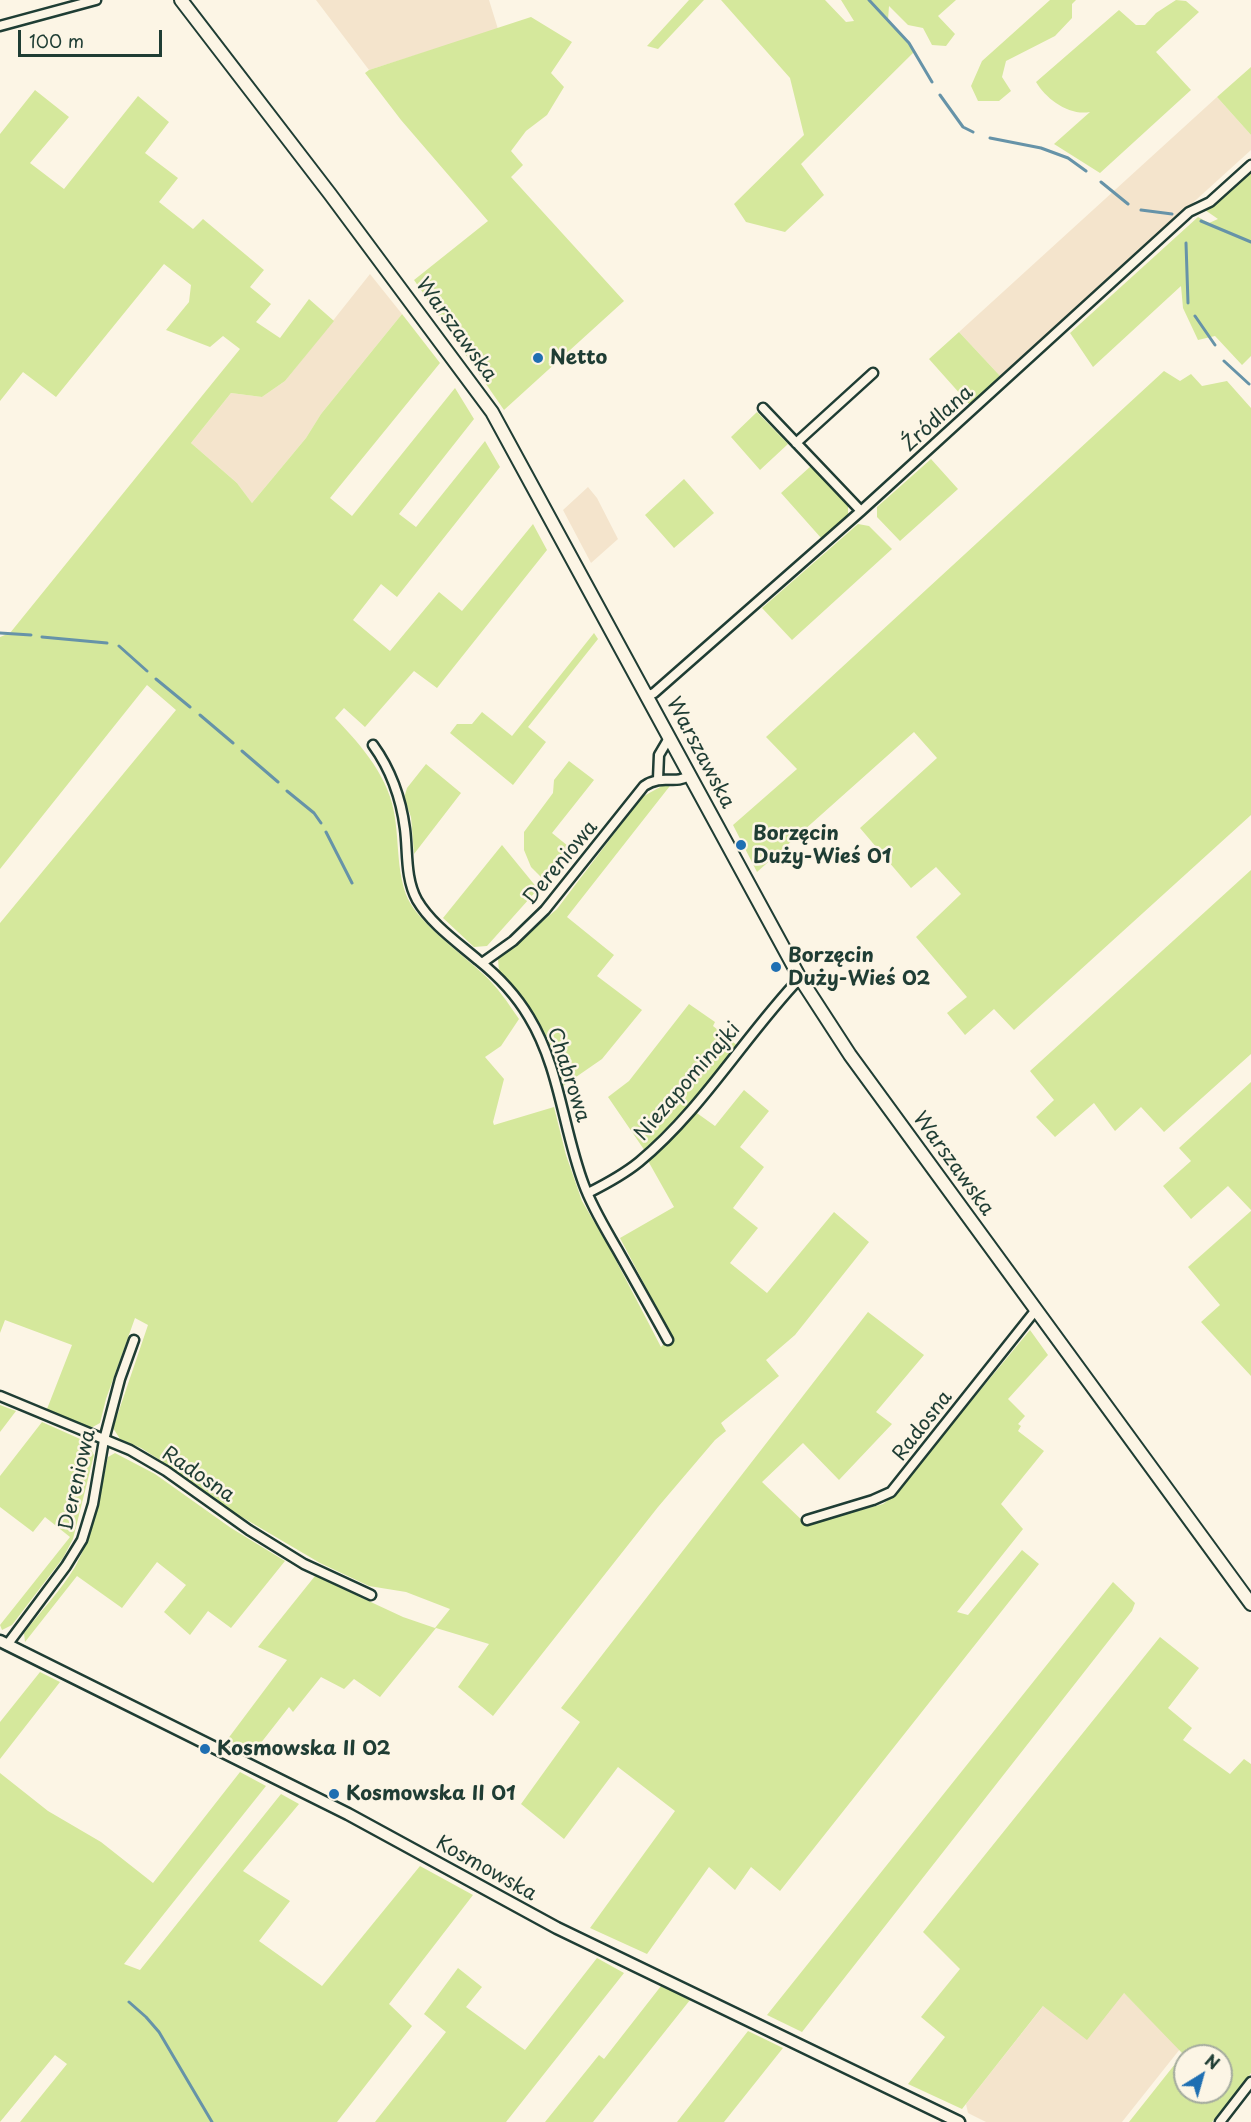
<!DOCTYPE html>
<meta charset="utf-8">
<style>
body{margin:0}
#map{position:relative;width:1251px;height:2122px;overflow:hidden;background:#fcf5e5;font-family:"Playpen Sans",sans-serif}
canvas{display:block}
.north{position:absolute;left:1173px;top:2044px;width:60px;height:60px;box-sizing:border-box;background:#fcf5e5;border:2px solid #a4ab9e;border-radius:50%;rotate:37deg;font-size:16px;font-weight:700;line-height:24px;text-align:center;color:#1f3d34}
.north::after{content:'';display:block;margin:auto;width:21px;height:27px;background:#1f6fb2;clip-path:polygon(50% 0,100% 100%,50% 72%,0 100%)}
.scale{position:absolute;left:18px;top:30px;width:144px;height:27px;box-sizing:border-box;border:3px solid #1f3d34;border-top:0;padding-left:8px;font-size:18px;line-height:21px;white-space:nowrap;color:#1f3d34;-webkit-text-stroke:4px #fcf5e5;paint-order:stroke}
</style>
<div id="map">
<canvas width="1251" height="2122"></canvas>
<div class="north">N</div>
<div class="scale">100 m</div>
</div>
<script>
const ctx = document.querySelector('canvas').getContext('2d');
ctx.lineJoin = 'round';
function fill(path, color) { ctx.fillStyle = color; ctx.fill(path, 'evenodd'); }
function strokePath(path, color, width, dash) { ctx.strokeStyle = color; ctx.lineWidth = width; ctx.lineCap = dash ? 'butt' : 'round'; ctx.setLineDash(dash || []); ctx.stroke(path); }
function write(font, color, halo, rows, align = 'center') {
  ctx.font = font + ' "Playpen Sans",sans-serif'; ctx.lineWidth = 5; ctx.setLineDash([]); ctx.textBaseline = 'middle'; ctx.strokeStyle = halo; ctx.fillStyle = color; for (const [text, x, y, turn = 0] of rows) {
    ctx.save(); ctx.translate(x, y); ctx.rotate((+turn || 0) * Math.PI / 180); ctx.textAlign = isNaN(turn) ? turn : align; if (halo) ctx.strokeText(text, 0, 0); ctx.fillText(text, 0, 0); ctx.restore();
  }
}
fill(new Path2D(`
 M 316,0 L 489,0 L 498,29 L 369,70 Z
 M 1217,97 L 1251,135 L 1251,150 L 1001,377 L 959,332 Z
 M 370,274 L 402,314 L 321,414 L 306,438 L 252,503 L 237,483 L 191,443 L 231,393 L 262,397 L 285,381 Z
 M 588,487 L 597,498 L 618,539 L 591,563 L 563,510 Z
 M 1124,1993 L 1180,2049 L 1122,2122 L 986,2122 L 968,2113 L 966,2104 L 1044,2005 Z`), '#f4e4cc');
fill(new Path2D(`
 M 689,0 L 704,0 L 658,49 L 647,46 Z
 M 721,0 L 825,0 L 846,22 L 854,21 L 841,0 L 956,0 L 938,16 L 955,34 L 946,46 L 932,45 L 923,28 L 908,25 L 889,6 L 888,20 L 915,51 L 801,164 L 824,195 L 785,232 L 746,222 L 734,204 L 804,135 L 790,78 Z
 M 1050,0 L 1076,0 L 1072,4 L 1072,18 L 1055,36 L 1006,61 L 1002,77 L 1011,91 L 999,101 L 978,101 L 971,86 L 982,61 Z
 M 1176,0 L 1186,1 L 1199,12 L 1156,52 L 1191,90 L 1100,173 L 1054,144 L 1090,112 C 1069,116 1046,99 1036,82 L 1119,10 L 1136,25 L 1145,25 L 1156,13 Z
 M 531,17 L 572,42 L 551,73 L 564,87 L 547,115 L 526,131 L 511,151 L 523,165 L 511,177 L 624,301 L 504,410 L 414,280 L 488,221 L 401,120 L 365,73 L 369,70 Z
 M 1251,67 L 1251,135 L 1217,97 Z
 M 35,90 L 69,117 L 30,163 L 64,189 L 138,96 L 169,122 L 145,153 L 178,178 L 159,202 L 193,229 L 203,219 L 264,270 L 250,287 L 271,304 L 256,322 L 280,338 L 309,299 L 334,321 L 285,381 L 262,397 L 231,393 L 191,443 L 237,483 L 252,503 L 306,438 L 321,414 L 402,314 L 440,363 L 330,498 L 352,516 L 455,388 L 474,419 L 399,514 L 416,527 L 485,441 L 500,467 L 397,597 L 381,584 L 353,620 L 390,651 L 439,592 L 462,611 L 533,524 L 547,550 L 437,688 L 414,671 L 365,727 L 344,708 L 335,718 C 362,746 390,778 395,818 C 399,845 397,874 408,899 C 419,923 462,954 482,973 C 497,986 508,1003 519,1019 L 501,1046 L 485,1057 L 504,1079 L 493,1122 L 494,1125 L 554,1107 L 566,1155 L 582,1201 L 610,1249 L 661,1347 L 671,1335 L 620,1238 L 674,1207 L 647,1159 L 694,1111 L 715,1126 L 744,1090 L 769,1111 L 740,1147 L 764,1167 L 733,1208 L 758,1228 L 730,1263 L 767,1293 L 834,1212 L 869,1242 L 795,1335 L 766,1360 L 779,1376 L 721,1423 L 726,1431 L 715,1440 L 658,1507 L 493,1716 L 458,1687 L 489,1644 L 436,1628 L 380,1697 L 354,1679 L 344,1689 L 321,1677 L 293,1712 L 289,1707 L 253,1753 L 227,1740 L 287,1660 L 258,1647 L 315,1576 L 403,1617 L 435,1628 L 450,1609 L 406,1592 L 369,1586 L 320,1563 L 235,1513 L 163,1462 L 141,1448 L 120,1439 L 113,1428 L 148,1325 L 135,1318 L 106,1399 L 100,1423 L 91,1428 L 47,1409 L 72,1345 L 5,1320 L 0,1333 L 0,923 L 176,710 L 147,685 L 0,869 L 0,637 L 10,633 L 240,349 L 223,336 L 210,347 L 166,330 L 189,302 L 191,285 L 164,264 L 56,397 L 23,372 L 0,401 L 0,134 Z
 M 1251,169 L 1251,356 L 1242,365 L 1215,336 L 1198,340 L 1183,308 L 1181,286 L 1093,367 L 1070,333 L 1198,217 L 1209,223 L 1218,219 L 1205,210 Z
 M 959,332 L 1001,377 L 970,405 L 929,359 Z
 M 1164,371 L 1180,381 L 1191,374 L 1202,386 L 1227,381 L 1251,408 L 1251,815 L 1014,1030 L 994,1009 L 965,1035 L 947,1013 L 967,997 L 916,937 L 961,894 L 936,867 L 911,888 L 860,828 L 937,758 L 914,732 L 757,872 L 733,825 L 797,769 L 766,737 Z
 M 757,412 L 788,444 L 760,470 L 731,437 Z
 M 931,459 L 958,489 L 900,541 L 877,517 L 877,507 Z
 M 811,466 L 848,505 L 848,517 L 822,539 L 781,493 Z
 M 684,479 L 714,513 L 674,548 L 645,515 Z
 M 858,524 L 869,526 L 892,549 L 792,640 L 762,608 Z
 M 594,633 L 598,639 L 528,727 L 546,742 L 513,785 L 450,733 L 457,724 L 472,724 L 482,712 L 512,736 Z
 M 569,761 L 594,780 L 552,833 L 568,846 C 563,859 556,875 542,878 L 531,867 L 524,850 L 524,832 L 553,793 L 554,780 Z
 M 426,764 L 461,793 L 414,854 L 411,817 L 404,798 L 407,788 Z
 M 673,782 L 567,917 L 614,955 L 597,976 L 642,1010 L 602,1059 L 563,1086 L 558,1062 L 545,1034 L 513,985 L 499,971 L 498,959 L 557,909 L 642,797 L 662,786 Z
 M 502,845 L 538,889 L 487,946 L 474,947 L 443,918 Z
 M 1251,870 L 1251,1054 L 1164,1132 L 1141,1107 L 1115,1131 L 1094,1103 L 1055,1137 L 1036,1117 L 1054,1100 L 1030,1071 Z
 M 689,1004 L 715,1022 L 713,1026 L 738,1046 L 675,1121 L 645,1151 L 608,1097 L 629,1081 Z
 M 1251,1082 L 1251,1210 L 1228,1186 L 1191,1219 L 1163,1186 L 1191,1161 L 1179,1148 Z
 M 1251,1211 L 1251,1376 L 1201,1322 L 1220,1305 L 1188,1267 Z
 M 868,1312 L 924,1355 L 876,1412 L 892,1424 L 839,1480 L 803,1443 L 762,1482 L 807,1525 L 883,1504 L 891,1498 L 1030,1330 L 1048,1355 L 1008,1399 L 1025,1416 L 1018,1424 L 1021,1426 L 1018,1431 L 1044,1451 L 1001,1504 L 1023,1529 L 957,1612 L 968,1615 L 1022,1550 L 1039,1564 L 780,1891 L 751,1867 L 735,1890 L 709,1867 L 647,1954 L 590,1928 L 675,1811 L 618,1767 L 564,1839 L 521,1804 L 580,1722 L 561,1708 Z
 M 0,1405 L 16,1411 L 0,1432 Z
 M 42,1422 L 87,1442 L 94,1455 L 73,1539 L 63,1558 L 12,1625 L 2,1630 L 0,1625 L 70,1537 L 45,1517 L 33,1532 L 0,1507 L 0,1476 Z
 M 115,1453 L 155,1474 L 231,1528 L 285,1561 L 231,1628 L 208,1611 L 190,1635 L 164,1612 L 186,1585 L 157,1562 L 122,1608 L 77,1576 L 25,1642 L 24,1633 C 41,1611 61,1590 75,1567 C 94,1533 100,1495 108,1457 Z
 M 1113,1582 L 1135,1603 L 1132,1611 L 802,2032 L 767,2015 Z
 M 1160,1637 L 1199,1668 L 1168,1708 L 1192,1728 L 1183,1740 L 1230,1774 L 1244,1759 L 1251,1764 L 1251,2073 L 1212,2122 L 1129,2122 L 1183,2054 L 1124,1993 L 1087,2040 L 1043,2006 L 962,2109 L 908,2084 L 945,2037 L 921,2017 L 960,1969 L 923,1932 ZM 1185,2056 L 1221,2056 L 1221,2092 L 1185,2092 Z
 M 40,1672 L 60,1682 L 0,1759 L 0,1722 Z
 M 240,1772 L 266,1786 L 124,1964 L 140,1970 L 281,1794 L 299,1804 L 243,1871 L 290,1901 L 259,1941 L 322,1986 L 420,1866 L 473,1895 L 389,2004 L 412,2026 L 337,2122 L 20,2122 L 67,2064 L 55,2055 L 0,2122 L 0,1773 L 48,1811 L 101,1842 L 153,1883 Z
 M 597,1958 L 624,1973 L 506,2122 L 375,2122 L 446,2032 L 424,2014 L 458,1968 L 482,1987 L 466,2007 L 525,2050 Z
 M 661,1986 L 690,2000 L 593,2122 L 545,2122 L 599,2055 L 604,2059 Z
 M 748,2031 L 783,2048 L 724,2122 L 677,2122 Z`), '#d5e89c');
strokePath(new Path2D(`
 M 869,0 L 909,43 L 932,82
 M 940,95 L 963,127 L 973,132
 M 990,138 L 1041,148 L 1068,158 L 1086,171
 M 1101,182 L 1128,204
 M 1141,210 L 1172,214
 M 1201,221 L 1251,242
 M 1186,243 L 1188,303
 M 1195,316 L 1215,345
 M 1224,361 L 1249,384
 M 0,633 L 31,635
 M 42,637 L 107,643
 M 119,646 L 147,671
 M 156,679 L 190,707
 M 200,715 L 233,743
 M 242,751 L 278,782
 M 287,791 L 314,813 L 321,823
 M 326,832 L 352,883
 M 129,2002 L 146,2017 L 159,2032 L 212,2122`), '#6693a8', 3);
const minor = new Path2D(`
 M 0,26 L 96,0
 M 763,408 L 861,511
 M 796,443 L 873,373
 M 647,696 L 654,693 L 861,511 L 1189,212 L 1210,202 L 1251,165
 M 373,745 C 391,770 401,798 405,829 C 408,852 405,878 417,900 C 431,924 457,942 478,960 C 498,976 516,995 529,1017 C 560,1068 563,1130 584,1185 C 592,1207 605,1228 617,1249 C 634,1279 651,1309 668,1340
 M 658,779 L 659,755 L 669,738
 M 482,963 L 513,941 L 545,910 L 644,786 C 664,773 674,786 690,775
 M 588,1193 C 606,1184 623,1175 639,1162 C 702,1110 744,1037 800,978
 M 0,1396 L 130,1450 L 166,1471 L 249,1530 L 304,1564 L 371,1595
 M 807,1520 L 873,1500 L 891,1492 L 1035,1311
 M 7,1645 L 66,1566 L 82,1540 L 93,1504 L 104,1440 L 120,1379 L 134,1340
 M 1220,2122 L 1251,2082`);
const tertiary = new Path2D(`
 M 0,1641 L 348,1814 L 557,1928 L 959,2122`);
const secondary = new Path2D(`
 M 181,0 L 330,194 L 492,412 L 800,978 L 850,1055 L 1251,1604`);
strokePath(minor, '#1f3d34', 13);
strokePath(tertiary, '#1f3d34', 15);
strokePath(secondary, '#1f3d34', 16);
strokePath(minor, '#fcf5e5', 8);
strokePath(tertiary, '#fcf5e5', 10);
strokePath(secondary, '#fcf5e5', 12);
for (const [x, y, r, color] of [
 [538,358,6,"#1f6fb2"],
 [741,845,6,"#1f6fb2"],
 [776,967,6,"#1f6fb2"],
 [205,1749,6,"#1f6fb2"],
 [334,1794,6,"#1f6fb2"]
]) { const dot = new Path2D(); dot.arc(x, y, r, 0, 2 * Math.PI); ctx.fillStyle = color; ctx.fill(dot); strokePath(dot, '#fcf5e5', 2); }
write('20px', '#1f3d34', '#fcf5e5', [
 ["Warszawska",456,330,54],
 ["Źródlana",938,419,-42],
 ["Warszawska",700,753,62],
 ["Dereniowa",561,863,-50],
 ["Chabrowa",568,1075,72],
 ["Niezapominajki",688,1082,-49],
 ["Warszawska",953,1164,54],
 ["Radosna",923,1426,-52],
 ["Radosna",198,1475,34],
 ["Dereniowa",78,1480,-77],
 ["Kosmowska",486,1869,29]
]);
write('bold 20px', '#1f3d34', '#fcf5e5', [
 ["Netto",550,358],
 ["Borzęcin",753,834],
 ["Duży-Wieś 01",753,857],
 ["Borzęcin",788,956],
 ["Duży-Wieś 02",788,979],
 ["Kosmowska II 02",217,1749],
 ["Kosmowska II 01",346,1794]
], 'left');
</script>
